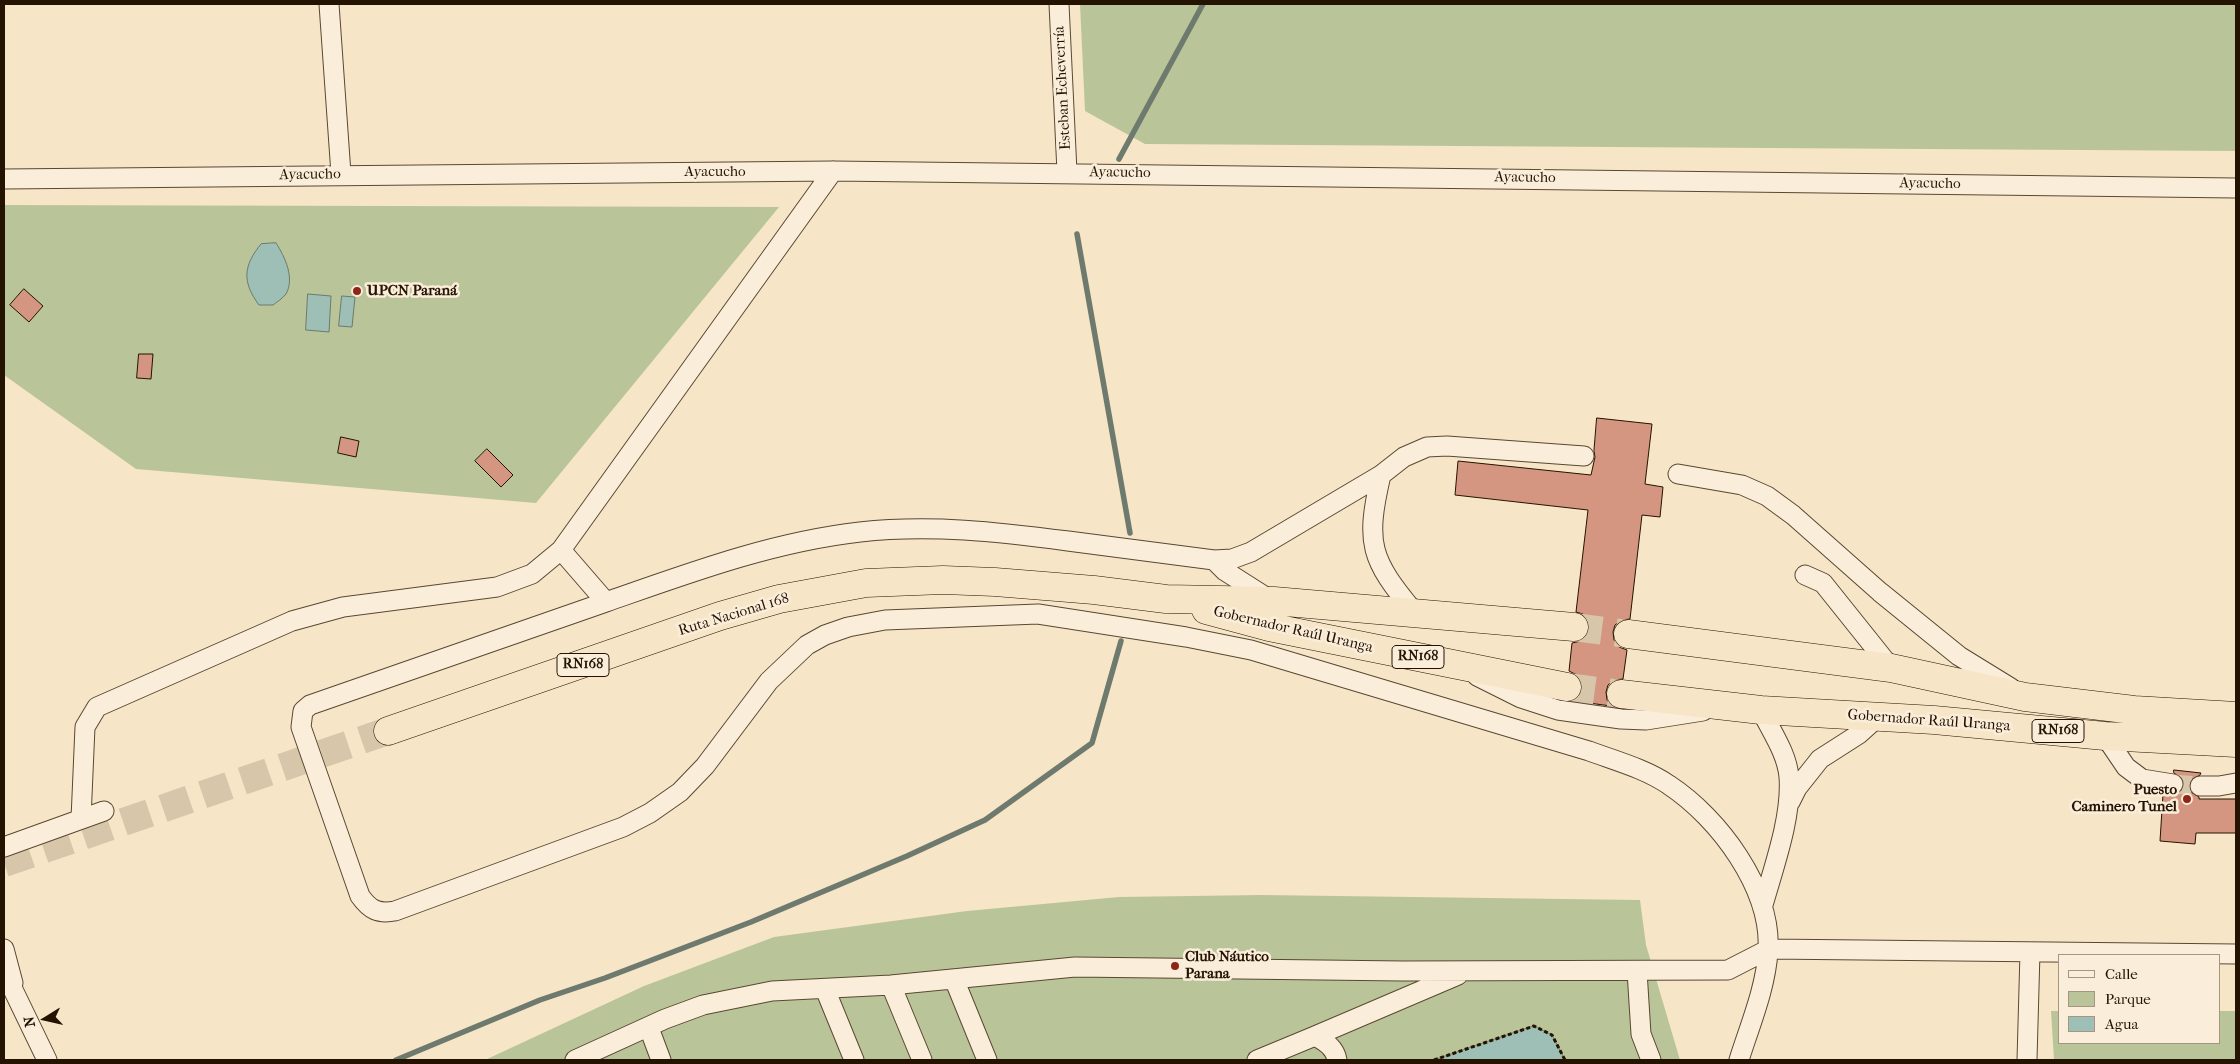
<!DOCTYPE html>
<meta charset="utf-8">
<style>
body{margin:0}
#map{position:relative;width:2240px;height:1064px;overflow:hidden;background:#f7e5c7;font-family:"IM FELL French Canon",serif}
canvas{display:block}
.frame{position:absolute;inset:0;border:5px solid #241300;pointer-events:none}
.legend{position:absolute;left:2058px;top:954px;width:162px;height:90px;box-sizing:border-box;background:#faeedb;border:1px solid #a49683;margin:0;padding:6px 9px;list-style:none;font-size:15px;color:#241300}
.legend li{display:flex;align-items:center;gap:10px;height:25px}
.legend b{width:25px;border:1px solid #a49683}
.north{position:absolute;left:20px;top:994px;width:50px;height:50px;-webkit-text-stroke:4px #faeedb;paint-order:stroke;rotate:260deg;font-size:14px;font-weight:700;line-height:20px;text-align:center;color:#241300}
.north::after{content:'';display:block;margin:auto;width:18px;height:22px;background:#241300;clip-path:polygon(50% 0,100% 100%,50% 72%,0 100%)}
</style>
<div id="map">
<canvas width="2240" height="1064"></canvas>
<div class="frame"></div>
<ul class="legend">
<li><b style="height:6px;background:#faeedb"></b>Calle</li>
<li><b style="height:14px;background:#b9c599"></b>Parque</li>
<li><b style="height:14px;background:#9dbfb5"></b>Agua</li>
</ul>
<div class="north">N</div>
</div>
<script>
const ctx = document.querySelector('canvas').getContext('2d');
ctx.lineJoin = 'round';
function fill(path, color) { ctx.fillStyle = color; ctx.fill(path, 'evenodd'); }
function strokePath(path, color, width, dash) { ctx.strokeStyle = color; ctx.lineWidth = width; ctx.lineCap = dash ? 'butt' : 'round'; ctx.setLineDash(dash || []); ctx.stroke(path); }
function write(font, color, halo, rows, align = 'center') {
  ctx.font = font + ' "IM FELL French Canon",serif'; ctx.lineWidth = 5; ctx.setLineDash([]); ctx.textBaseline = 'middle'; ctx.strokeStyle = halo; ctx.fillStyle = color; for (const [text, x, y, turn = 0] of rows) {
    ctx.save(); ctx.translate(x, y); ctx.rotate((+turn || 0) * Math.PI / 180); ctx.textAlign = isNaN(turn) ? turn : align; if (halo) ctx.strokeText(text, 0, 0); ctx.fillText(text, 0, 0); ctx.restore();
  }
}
fill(new Path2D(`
 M 1080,4 L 2236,4 L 2236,151 L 1145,144 L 1085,111 Z
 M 4,205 L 779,207 L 536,503 L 136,469 L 4,375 Z
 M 1262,895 L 1640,900 L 1646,945 L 1680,1060 L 485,1060 L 644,986 L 774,937 L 967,911 L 1119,897 Z
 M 2051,1011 L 2059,1011 L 2059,1043 L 2219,1043 L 2219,1011 L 2236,1011 L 2236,1060 L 2054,1060 Z`), '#b9c599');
const water = new Path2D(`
 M 276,243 C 285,257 295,278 286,294 C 283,298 277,302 273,305 L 259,305 C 242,282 243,266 261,244 Z
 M 308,294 L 331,296 L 329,332 L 306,330 Z
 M 342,296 L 355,297 L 352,327 L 339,326 Z
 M 1534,1026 L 1552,1035 L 1565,1060 L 1434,1060 Z`);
fill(water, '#9dbfb5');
strokePath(water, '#6d7a6d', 1);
strokePath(new Path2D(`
 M 1119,159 L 1203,4
 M 1077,234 L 1130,533
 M 396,1060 L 540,1000 L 605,978 L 751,922 L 907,856 L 985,820 L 1092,743 L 1121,641`), '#6d7a6d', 5.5);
const building = new Path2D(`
 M 24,289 L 43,306 L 29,322 L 10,305 Z
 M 139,354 L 153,354 L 151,379 L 137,378 Z
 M 1597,418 L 1652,424 L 1645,484 L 1663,487 L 1660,517 L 1642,515 L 1630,619 L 1622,620 L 1615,625 L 1613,632 L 1614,640 L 1619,647 L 1627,650 L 1623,679 L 1614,680 L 1608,685 L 1606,692 L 1607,700 L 1611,706 L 1574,701 L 1579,697 L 1582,691 L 1582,682 L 1577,675 L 1569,671 L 1572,643 L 1581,641 L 1587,636 L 1589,629 L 1588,620 L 1583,614 L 1576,612 L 1588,510 L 1455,495 L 1458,461 L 1591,475 L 1595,457 L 1594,451 Z
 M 341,437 L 359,441 L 356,457 L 338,453 Z
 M 487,449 L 513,475 L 501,487 L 475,461 Z
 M 2174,770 L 2201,773 L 2200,775 L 2191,780 L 2189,786 L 2191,792 L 2199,797 L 2199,799 L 2236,799 L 2236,833 L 2196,833 L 2195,844 L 2160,841 L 2163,794 L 2177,794 L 2184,786 L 2183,780 L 2174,773 Z`);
fill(building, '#d49581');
strokePath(building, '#241300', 1);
strokePath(new Path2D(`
 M 2173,784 L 2200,786`), '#d7c6a9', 19, [19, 9]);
strokePath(new Path2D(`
 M 1574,627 L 1628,634
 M 1567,687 L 1621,694
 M 4,863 L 388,731`), '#d7c6a9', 28, [28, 14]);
const minor = new Path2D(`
 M 329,4 L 341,174
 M 1059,4 L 1067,172
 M 4,179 L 833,171 L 2236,188
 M 1678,474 L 1742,485 L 1767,496 L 1793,515 L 1880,592 L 1959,656 L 2011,688
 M 1381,475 C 1365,544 1370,559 1415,613
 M 561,550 L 606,602 C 689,573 772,542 860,532 C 930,524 999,532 1068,541 C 1117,547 1165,554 1214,560 L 1232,559 L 1251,552 L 1381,475 L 1404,457 L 1427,447 L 1447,446 L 1584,456
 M 1214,560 L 1225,571 L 1269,599
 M 1805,575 L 1823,583 L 1891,668
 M 606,602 L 310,705 L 303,711 L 301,727 L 360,896 C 370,910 378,914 395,911 L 623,827 L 650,813 L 680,792 L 705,766 L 769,681 L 807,645 L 825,635 L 848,627 L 885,620 L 1038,614 L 1186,637 L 1251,650 L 1589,751 C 1616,761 1646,769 1669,785 C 1719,818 1772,889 1768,951 C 1766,987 1750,1025 1739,1060
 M 1477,676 L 1521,698 L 1558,710 L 1621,719 L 1646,720 L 1703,711
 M 1761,710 C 1771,731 1787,753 1789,777 C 1792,817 1774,866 1763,905
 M 2105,736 L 2126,767 L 2142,779 L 2173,784
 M 2200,786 L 2219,786 L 2236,783
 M 1790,802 L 1797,788 L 1820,759 L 1859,734 L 1879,716
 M 81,819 L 85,727 L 97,707 L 292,621 L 343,607 L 497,587 L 532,574 L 561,550 L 833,171
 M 4,847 L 104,811
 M 4,949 L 13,983
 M 4,971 L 47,1060
 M 1637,971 L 1641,1034 L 1651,1060
 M 954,979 L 987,1060
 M 891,985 L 922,1060
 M 825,989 L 854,1060
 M 649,1028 L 661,1060
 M 1315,1036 L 1458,975
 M 575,1060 L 665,1019 L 703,1005 L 772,991 L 891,985 L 1075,967 L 1403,971 L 1728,970 L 1769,949 L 2236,954
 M 1257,1060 L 1315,1036 C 1326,1042 1335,1048 1337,1060
 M 2027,1060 L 2030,952`);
const highway = new Path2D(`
 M 1206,610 L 1269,627 L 1567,687
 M 1628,634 L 1891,668 L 2025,697 L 2134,710 L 2236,716
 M 1621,694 L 1761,710 L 1934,720 L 2105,736 L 2236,743
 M 388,731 L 720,616 L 779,599 L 866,583 L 943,580 L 995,582 L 1094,590 L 1166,599 L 1274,601 L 1574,627`);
strokePath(minor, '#594832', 21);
strokePath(highway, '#241300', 29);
strokePath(new Path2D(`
 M 1434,1060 L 1534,1026 L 1552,1035 L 1565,1060`), '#241300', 3, [4, 2.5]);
strokePath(minor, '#faeedb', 19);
strokePath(highway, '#f7e5c7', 28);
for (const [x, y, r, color] of [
 [357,291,5,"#8f2418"],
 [2187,799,5,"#8f2418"],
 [1175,966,5,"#8f2418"]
]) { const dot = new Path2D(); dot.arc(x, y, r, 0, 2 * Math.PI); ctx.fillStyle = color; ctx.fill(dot); strokePath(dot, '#faeedb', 2); }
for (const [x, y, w] of [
 [1418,657,52],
 [583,665,52],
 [2058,731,52]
]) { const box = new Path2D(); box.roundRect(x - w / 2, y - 11.5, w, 23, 4); ctx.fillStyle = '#faeedb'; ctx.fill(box); strokePath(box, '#241300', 1); }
write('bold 14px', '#241300', null, [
 ["RN168",1418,657],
 ["RN168",583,665],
 ["RN168",2058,731]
]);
write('15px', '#241300', '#faeedb', [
 ["Esteban Echeverría",1063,88,-93],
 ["Ayacucho",715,172],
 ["Ayacucho",1120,173,1],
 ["Ayacucho",310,175,-1],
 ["Ayacucho",1525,178,1],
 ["Ayacucho",1930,184,1],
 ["Ruta Nacional 168",734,615,-17],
 ["Gobernador Raúl Uranga",1293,630,13],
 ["Gobernador Raúl Uranga",1929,721,4]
]);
write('bold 15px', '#241300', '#faeedb', [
 ["UPCN Paraná",367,291],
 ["Puesto",2177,790,"right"],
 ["Caminero Tunel",2177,807,"right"],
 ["Club Náutico",1185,957],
 ["Parana",1185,974]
], 'left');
</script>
